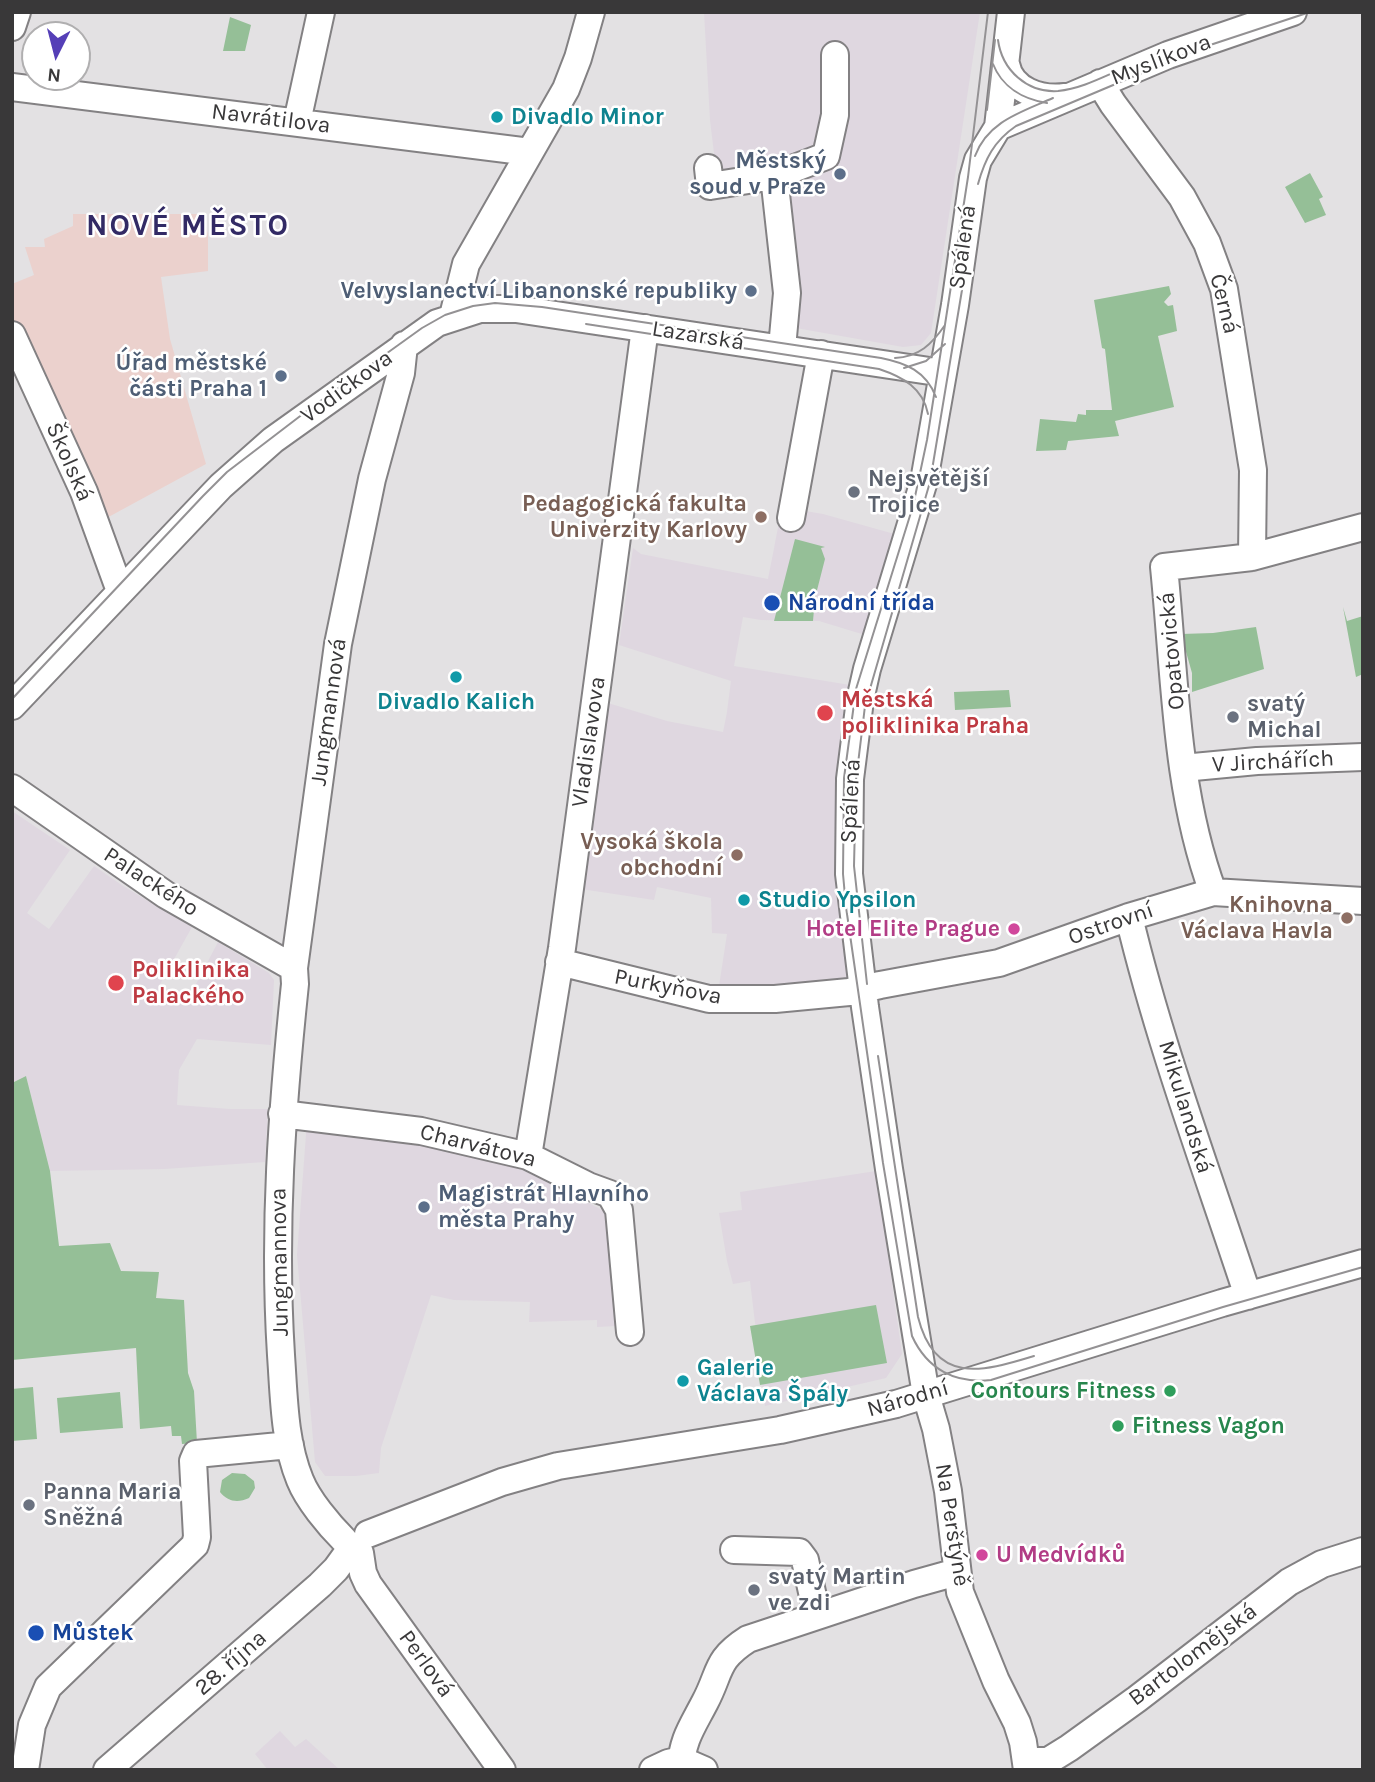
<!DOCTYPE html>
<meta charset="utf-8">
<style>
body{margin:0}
#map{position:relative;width:1375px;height:1782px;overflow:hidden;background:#e3e1e3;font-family:Karla,sans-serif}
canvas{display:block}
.frame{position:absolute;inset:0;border:14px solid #393839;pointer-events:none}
.north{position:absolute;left:21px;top:21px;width:70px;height:70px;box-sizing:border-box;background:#fff;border:2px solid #b0afb0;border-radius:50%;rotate:186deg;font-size:19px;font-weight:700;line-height:28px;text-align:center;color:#393839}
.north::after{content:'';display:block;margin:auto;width:24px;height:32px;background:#553fb7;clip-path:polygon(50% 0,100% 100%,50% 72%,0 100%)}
</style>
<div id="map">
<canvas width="1375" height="1782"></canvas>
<div class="frame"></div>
<div class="north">N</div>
</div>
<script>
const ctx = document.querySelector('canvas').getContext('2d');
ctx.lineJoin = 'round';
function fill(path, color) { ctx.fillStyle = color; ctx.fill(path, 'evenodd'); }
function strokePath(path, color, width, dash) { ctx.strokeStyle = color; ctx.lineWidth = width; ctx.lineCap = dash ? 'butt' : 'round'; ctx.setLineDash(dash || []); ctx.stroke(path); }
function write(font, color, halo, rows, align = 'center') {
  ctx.font = font + ' Karla,sans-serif'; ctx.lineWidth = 5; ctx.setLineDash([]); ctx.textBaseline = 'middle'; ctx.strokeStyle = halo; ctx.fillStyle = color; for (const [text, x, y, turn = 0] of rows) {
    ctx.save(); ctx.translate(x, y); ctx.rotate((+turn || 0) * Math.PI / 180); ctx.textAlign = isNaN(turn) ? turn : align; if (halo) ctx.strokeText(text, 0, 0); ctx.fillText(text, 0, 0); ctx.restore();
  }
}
fill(new Path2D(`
 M 704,12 L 980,12 L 931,333 L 921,345 L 903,347 L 779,325 L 762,169 L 717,178 L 710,120 Z
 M 782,507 L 823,514 L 898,535 L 865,635 L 819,621 L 761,620 L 743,617 L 734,666 L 850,685 L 839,746 L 838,886 L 840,921 L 849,986 L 719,986 L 727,934 L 712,933 L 711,898 L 657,887 L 654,900 L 581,889 L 608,703 L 667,721 L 723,732 L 727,712 L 731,681 L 619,645 L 633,548 L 641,554 L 768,579 Z
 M 12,811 L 70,850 L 27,913 L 49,929 L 94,866 L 123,886 L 192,927 L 158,988 L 186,1003 L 218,942 L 269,973 L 274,980 L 271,1045 L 197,1039 L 179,1070 L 177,1105 L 230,1109 L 268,1109 L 265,1162 L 164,1169 L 50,1171 L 26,1076 L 12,1083 Z
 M 307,1121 L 380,1129 L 516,1166 L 608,1213 L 616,1326 L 597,1327 L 597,1320 L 529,1322 L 530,1302 L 454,1300 L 431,1295 L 381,1448 L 379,1473 L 356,1476 L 325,1476 L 315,1462 L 297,1255 Z
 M 876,1171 L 902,1354 L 886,1378 L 765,1406 L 750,1281 L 733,1284 L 727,1261 L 719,1213 L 742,1210 L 740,1192 Z
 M 280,1731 L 295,1747 L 306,1739 L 340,1770 L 268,1770 L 255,1754 Z`), '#dfd7e0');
fill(new Path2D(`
 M 73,214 L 204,214 L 208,236 L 208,271 L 161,277 L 170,339 L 206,464 L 103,520 L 12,316 L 12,284 L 34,275 L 25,247 L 45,247 L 44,239 L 73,226 Z`), '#ebd1cd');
fill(new Path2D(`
 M 230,17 L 251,25 L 245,51 L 223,51 Z
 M 1310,173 L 1323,197 L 1319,199 L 1326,215 L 1305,223 L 1285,187 Z
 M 1169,286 L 1171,294 L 1164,302 L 1168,306 L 1173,305 L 1177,331 L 1158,336 L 1174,407 L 1115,421 L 1119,436 L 1068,441 L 1066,450 L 1036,451 L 1040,419 L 1076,422 L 1078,414 L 1086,415 L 1086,410 L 1112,410 L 1105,349 L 1102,348 L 1094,300 Z
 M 795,539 L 825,547 L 821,548 L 825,559 L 815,598 L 813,621 L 774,621 Z
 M 1343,607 L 1347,621 L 1363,616 L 1363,674 L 1356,677 Z
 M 1256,627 L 1264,669 L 1192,692 L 1192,673 L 1181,634 L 1213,633 Z
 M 1009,690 L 1011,707 L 955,710 L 954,692 Z
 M 26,1076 L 50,1171 L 59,1246 L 110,1243 L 121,1271 L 159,1272 L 156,1298 L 184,1300 L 188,1373 L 194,1391 L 197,1443 L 182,1444 L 181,1436 L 172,1436 L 171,1426 L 140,1429 L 136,1348 L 12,1360 L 12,1083 Z
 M 876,1305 L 887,1363 L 760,1385 L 750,1326 Z
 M 33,1387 L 37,1439 L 12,1441 L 12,1389 Z
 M 120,1392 L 123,1428 L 60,1433 L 57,1398 Z
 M 232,1473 L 245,1474 L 254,1481 L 255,1488 L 249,1498 C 238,1503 228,1502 220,1492 L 222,1480 Z`), '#95bf97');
const minor = new Path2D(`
 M 1011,12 L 998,127 L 978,160 L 973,178 L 955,305 L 924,481 L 867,669 L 860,700 L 850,779 L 849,874 L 865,1007 L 889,1169 L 926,1395 L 936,1429 L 948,1491 L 960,1592 L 996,1681 L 1017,1723 L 1023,1742 L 1027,1770
 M 12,27 L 17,12
 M 1006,64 C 1011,91 1041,100 1065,97
 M 1100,83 L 1113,104 L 1182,197 L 1207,243 L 1224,289 L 1253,470 L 1252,557
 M 12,87 L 530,152
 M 297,122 L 321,12
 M 998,127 L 1168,55 L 1293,12
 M 708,168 L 710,186 L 774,176 L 787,293 L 782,348
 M 774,176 L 826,156 L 835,115 L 835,55
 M 453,316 L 466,264 L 566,89 L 578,58 L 591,12
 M 12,335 L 84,492 L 120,591
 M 791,518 L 821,354
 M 12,706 L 221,486 L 273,440 L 437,323 L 480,309 L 516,309 L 943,373
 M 1183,768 L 1257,761 L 1363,757
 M 12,788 L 166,895 L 294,968
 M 1213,892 C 1175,789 1175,675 1164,567 L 1252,557 L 1363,527
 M 1129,917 C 1160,1046 1207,1171 1248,1296
 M 559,962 L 709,999 L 775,999 L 849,992 L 880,985 L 999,963 L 1129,917 L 1213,892 L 1363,901
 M 282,1114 L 421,1131 L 528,1156 L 588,1186 L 610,1194 L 619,1210 L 630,1332
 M 528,1156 L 562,948 L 645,328
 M 368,1534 L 502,1482 L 558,1466 L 780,1430 L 896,1404 L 1222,1303 L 1363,1263
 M 344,1540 C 329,1525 308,1500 300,1480 C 284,1441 284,1397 281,1355 C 273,1229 282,1108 295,984 L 294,968 L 338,644 L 372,479 L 401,373 L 404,345
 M 734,1550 L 799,1552 L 805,1560 L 817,1615
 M 360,1553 L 363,1573 L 368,1584 L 502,1770
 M 681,1760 L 704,1770
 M 1027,1761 L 1048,1761 L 1069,1748 L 1137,1699 L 1289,1582 L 1322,1564 L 1363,1551
 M 25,1770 L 32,1725 L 48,1687 L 195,1545 L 197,1537 L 193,1461 L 196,1454 L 290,1445
 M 107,1770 L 320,1585 L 336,1569 L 349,1551
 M 653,1770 L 668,1763 L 681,1760
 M 680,1770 C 683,1738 691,1729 705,1702 C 721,1672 715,1660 748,1639 L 914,1584 L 957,1572`);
strokePath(minor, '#838183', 30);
strokePath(minor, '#fff', 26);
strokePath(new Path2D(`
 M 988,12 L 968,177 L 927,440 L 913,506 L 856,689 L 844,778 L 843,874 L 846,907 L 883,1163 L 912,1336 C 927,1369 955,1384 991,1380 L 1223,1307 L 1363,1267
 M 998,40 C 1002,70 1027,93 1058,91 C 1078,89 1097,80 1115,72
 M 993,64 C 1002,87 1023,99 1047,103
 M 987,110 L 995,40
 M 975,156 C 988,121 1022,112 1053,98
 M 978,184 C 985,159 994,141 1016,126 L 1201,48 L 1310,12
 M 586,324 L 879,369 C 903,377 923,388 928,414
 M 895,358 C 919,357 932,344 945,325
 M 904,368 L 926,361 L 945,344
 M 12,699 L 203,496 L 227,472 L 312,407 L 422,328 L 445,315 L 473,306 L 495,303 L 542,307 L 881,358 C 906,363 926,371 936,397
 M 867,984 L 854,866 L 856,780 L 865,706 L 930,482 L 962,290
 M 878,1056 L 918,1317 C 935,1385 982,1372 1034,1356`), '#949294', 2);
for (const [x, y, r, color] of [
 [497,117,7,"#0f9aa8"],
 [840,174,7,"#5c6f8a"],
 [751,291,7,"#5c6f8a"],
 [281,376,7,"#5c6f8a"],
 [854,492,7,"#6b7280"],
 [761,517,7,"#8d6e63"],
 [772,603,9,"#1a4fb4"],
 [456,677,7,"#0f9aa8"],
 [825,713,9,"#e0444e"],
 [1233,717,7,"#6b7280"],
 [737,855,7,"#8d6e63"],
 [744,900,7,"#0f9aa8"],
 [1347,918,7,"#8d6e63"],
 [1014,929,7,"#d1479c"],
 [116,983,9,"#e0444e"],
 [424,1207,7,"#5c6f8a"],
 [683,1381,7,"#0f9aa8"],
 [1170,1391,7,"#2e9e5b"],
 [1118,1426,7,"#2e9e5b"],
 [29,1505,7,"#6b7280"],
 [982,1555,7,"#d1479c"],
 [754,1590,7,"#6b7280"],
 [36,1633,9,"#1a4fb4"]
]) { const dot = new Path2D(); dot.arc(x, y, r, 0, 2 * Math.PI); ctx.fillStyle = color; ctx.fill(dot); strokePath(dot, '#fff', 2.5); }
write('23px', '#393839', '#fff', [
 ["Myslíkova",1161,60,-21],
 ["Navrátilova",271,119,7],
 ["Spálená",963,247,-82],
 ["Černá",1224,304,76],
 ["Lazarská",698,336,9],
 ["Vodičkova",347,387,-36],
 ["Školská",69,462,66],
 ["Opatovická",1172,651,-95],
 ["Jungmannová",329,712,-82],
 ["Vladislavova",589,742,-82],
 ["V Jirchářích",1273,762,-3],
 ["Spálená",851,801,-87],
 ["Palackého",151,882,33],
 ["Ostrovní",1111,924,-19],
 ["Purkyňova",668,987,11],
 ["Mikulandská",1185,1107,73],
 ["Charvátova",478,1146,14],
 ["Jungmannova",280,1262,-91],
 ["Národní",908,1399,-16],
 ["Na Perštýně",952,1525,81],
 ["Bartolomějská",1193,1655,-37],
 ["28. října",231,1663,-41],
 ["Perlová",426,1664,54]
]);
write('bold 23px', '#0d838f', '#fff', [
 ["Divadlo Minor",511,117],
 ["Divadlo Kalich",456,702,"center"],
 ["Studio Ypsilon",758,900],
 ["Galerie",697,1368],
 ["Václava Špály",697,1394]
], 'left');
write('bold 23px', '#4e5e75', '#fff', [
 ["Městský",826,161],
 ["soud v Praze",826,187],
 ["Velvyslanectví Libanonské republiky",737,291],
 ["Úřad městské",267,363],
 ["části Praha 1",267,389],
 ["Magistrát Hlavního",438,1194,"left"],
 ["města Prahy",438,1220,"left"]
], 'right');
write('bold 23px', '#5b616d', '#fff', [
 ["Nejsvětější",868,479],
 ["Trojice",868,505],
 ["svatý",1247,704],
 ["Michal",1247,730],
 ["Panna Maria",43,1492],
 ["Sněžná",43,1518],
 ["svatý Martin",768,1577],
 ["ve zdi",768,1603]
], 'left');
write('bold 23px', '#785e54', '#fff', [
 ["Pedagogická fakulta",747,504],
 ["Univerzity Karlovy",747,530],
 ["Vysoká škola",723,842],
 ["obchodní",723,868],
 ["Knihovna",1333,905],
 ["Václava Havla",1333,931]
], 'right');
write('bold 23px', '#164399', '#fff', [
 ["Národní třída",788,603],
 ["Můstek",52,1633]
], 'left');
write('bold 23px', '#be3a42', '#fff', [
 ["Městská",841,700],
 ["poliklinika Praha",841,726],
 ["Poliklinika",132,970],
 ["Palackého",132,996]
], 'left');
write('bold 23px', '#b23c85', '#fff', [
 ["Hotel Elite Prague",1000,929],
 ["U Medvídků",996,1555,"left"]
], 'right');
write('bold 23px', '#27864d', '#fff', [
 ["Contours Fitness",1156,1391],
 ["Fitness Vagon",1132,1426,"left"]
], 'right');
ctx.letterSpacing = '2px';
write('bold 30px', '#322a65', '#fff', [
 ["NOVÉ MĚSTO",188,226]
]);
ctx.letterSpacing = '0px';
</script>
